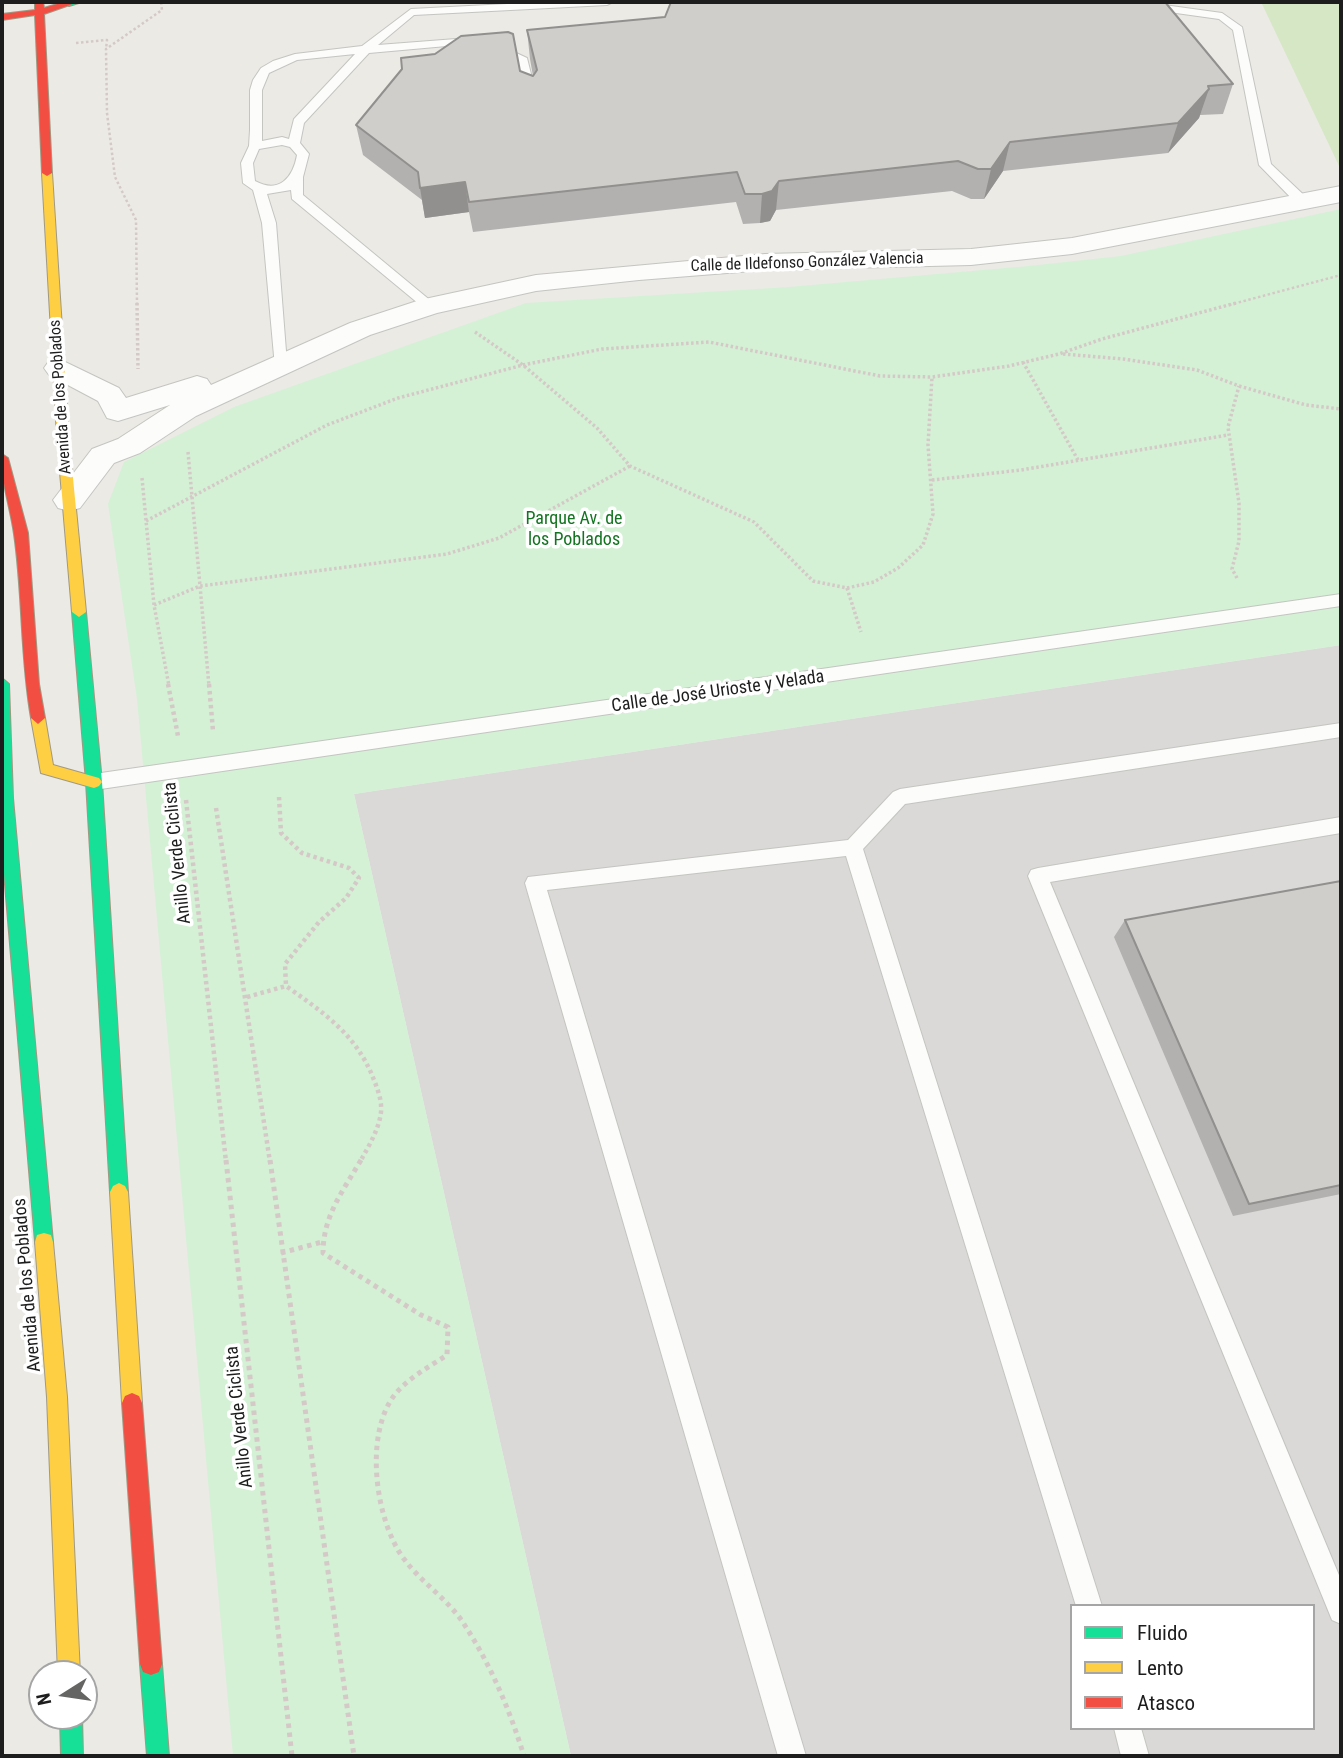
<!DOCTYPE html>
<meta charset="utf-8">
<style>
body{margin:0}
#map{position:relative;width:1343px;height:1758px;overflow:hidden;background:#ebeae5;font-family:"Roboto Condensed",sans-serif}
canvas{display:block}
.frame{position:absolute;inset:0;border:4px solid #1d1d1d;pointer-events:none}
.legend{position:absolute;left:1070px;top:1604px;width:245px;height:126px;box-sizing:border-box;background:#fff;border:2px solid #a5a5a5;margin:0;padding:9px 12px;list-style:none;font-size:21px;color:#1d1d1d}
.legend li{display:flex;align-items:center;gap:14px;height:35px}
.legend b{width:35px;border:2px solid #a5a5a5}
.north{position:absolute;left:28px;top:1660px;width:70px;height:70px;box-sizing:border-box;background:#fff;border:2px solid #a5a5a5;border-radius:50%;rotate:258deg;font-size:19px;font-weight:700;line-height:28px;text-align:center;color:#1d1d1d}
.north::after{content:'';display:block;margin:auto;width:24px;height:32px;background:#656563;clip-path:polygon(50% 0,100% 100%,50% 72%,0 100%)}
</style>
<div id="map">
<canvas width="1343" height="1758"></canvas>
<div class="frame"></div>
<ul class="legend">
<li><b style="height:9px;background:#16e098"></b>Fluido</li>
<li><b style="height:9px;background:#ffcf43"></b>Lento</li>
<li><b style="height:9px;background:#f24e42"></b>Atasco</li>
</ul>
<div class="north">N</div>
</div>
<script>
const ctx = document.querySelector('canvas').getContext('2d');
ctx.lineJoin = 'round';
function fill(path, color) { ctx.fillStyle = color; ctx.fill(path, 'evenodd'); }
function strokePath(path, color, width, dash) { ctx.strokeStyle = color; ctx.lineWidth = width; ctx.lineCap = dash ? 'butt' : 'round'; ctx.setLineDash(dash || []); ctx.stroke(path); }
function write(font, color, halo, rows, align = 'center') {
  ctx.font = font + ' "Roboto Condensed",sans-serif'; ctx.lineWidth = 7; ctx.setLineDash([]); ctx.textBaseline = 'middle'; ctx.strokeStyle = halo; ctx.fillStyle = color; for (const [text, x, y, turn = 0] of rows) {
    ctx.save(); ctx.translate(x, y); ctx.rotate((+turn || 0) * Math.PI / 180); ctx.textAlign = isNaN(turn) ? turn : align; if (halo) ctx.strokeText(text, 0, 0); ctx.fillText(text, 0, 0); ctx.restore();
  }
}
fill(new Path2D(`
 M 1341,645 L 1341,1756 L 571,1756 L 354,794 ZM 1072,1606 L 1313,1606 L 1313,1728 L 1072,1728 Z`), '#dad9d7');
fill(new Path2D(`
 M 1240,2 L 1341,2 L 1341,170 L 1262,4 Z`), '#d6e7c6');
fill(new Path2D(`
 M 1341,209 L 1341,645 L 354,794 L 571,1756 L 233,1756 L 137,699 L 108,504 L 124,462 L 234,407 L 526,303 L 789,287 L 1029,266 L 1121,256 Z`), '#d4f1d6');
const lane = new Path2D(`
 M 546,2 L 613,2 L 607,5 L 414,15 L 378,45 L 482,37 L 527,58 L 537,98 L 535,101 L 525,98 L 518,62 L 480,43 L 369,53 L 304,123 L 300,143 L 309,154 L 303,177 L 303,195 L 437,306 L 430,310 L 425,309 L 292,199 L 291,190 L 267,194 L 276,223 L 287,364 L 285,367 L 275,367 L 262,223 L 253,190 L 243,183 L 241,163 L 249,146 L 250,130 L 250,90 L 253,80 L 261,68 L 273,61 L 295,54 L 362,46 L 411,9 ZM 355,54 L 294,119 L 289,139 L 282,137 L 262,141 L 262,90 L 269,73 L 297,60 ZM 282,145 L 290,147 L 297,155 C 293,178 279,194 255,181 L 253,163 L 259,149 Z
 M 1114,2 L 1142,2 L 1222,13 L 1242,27 L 1271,164 L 1307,198 L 1307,204 L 1297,204 L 1259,165 L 1233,30 L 1219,19 L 1119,5 Z
 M 1341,594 L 1341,606 L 94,790 L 88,787 L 85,782 L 88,777 L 94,774 Z
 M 1341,723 L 1341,737 L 905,804 L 863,849 L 1102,1606 L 1076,1606 L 846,856 L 547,890 L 806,1756 L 778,1756 L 525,883 L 528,877 L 848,840 L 893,792 L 900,789 Z
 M 1341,817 L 1341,833 L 1050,882 L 1341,1580 L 1341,1624 L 1332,1620 L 1028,876 L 1031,870 L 1038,868 Z
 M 1114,1728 L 1141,1728 L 1149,1756 L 1121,1756 Z`);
const street = new Path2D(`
 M 1341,186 L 1341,202 L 1072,254 L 971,265 L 765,270 L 639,280 L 536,291 L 437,313 L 370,335 L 196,416 L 140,453 L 114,463 L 80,508 L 69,511 L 58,508 L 53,500 L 92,449 L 118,439 L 170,405 L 118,421 L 107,418 L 98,401 L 49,375 L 44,368 L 49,361 L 59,359 L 119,388 L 126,398 L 197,376 L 207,379 L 211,385 L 350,323 L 420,300 L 536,275 L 765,254 L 971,249 L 1072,238 Z`);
const fast = new Path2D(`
 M 65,2 L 82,2 L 69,6 Z
 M 79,607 L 86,612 L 102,782 L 128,1192 L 125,1198 L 119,1201 L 113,1198 L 110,1192 L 86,782 L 72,612 Z
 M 2,678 L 9,684 L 13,798 L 53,1242 L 51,1249 L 44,1251 L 37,1249 L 35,1242 L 2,849 Z
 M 151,1653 L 159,1656 L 162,1664 L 169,1756 L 147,1756 L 140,1664 L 143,1656 Z
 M 60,1716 L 82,1716 L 83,1756 L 61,1756 Z`);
const slow = new Path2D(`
 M 47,170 L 52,173 L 69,437 L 86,612 L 79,617 L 72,612 L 57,437 L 42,173 Z
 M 38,712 L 45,718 L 53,765 L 99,778 L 102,782 L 99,786 L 94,788 L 41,773 L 31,718 Z
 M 119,1183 L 125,1186 L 128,1192 L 142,1403 L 139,1410 L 132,1413 L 125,1410 L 122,1403 L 110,1192 L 113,1186 Z
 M 44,1233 L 51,1235 L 53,1242 L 67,1397 L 80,1674 L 58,1674 L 47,1397 L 35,1242 L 37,1235 Z`);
const jam = new Path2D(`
 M 35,2 L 43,2 L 44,8 L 64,2 L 78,2 L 44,14 L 52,173 L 47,176 L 42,173 L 35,15 L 2,20 L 2,14 L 35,10 Z
 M 2,454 L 8,458 L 28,533 L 39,684 L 45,718 L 38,724 L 31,718 C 20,657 23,595 14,534 C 10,505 1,484 2,454 Z
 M 132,1393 L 139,1396 L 142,1403 L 162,1664 L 159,1672 L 151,1675 L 143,1672 L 140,1664 L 122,1403 L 125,1396 Z`);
strokePath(lane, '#c4c4c1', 2);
strokePath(street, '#c4c4c1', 2);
strokePath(fast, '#a09984', 2);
strokePath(slow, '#a09984', 2);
strokePath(jam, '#a09984', 2);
strokePath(new Path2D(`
 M 76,43 L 107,40 L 106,49
 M 137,305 L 136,220 L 115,177 L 107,113 L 106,49 L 162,10 L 161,2
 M 1229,305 L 1341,275`), '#d4c9c6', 2.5, [2.5, 2.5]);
strokePath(new Path2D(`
 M 137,303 L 138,369
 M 475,332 L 523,365 L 597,428 L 630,466 L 754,522 L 813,581 L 847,588 L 874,582 L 898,568 L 923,545 L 933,514 L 928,445 L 932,377
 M 1063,354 L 1123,359 L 1197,370 L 1239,386 L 1306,405 L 1341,409
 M 1023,362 L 1078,460
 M 188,452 L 209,686
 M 142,478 L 154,605 L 169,686
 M 932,480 L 1021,470 L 1228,435
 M 146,521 L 327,425 L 398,398 L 523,365 L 602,349 L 709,342 L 880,376 L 932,377 L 1009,366 L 1059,354 L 1102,339 L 1236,303
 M 1237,578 L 1232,569 L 1239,541 L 1239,503 L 1228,427 L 1239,386
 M 847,588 L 861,632
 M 154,605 L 200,586 L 447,554 L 499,538 L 630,466`), '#d4c9c6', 3.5, [2.5, 2.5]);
strokePath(new Path2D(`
 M 168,684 L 178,736
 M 209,684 L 213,731
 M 279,797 L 281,833 L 302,853 L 349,868 L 359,878 L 346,898 L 319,922 L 285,964 L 286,986 C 324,1013 357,1035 374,1080 C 378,1090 382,1101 381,1112 C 379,1130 368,1147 360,1162
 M 186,800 L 226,1162
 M 216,808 L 270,1162
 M 247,997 L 286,986`), '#d4c9c6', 4.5, [3.5, 3.5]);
strokePath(new Path2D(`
 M 226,1160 L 292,1756
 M 270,1160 L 354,1756
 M 361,1160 C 343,1191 323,1216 323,1253 L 421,1315 L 448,1327 L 447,1355 C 429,1367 406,1379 393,1397 C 364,1438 376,1522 404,1559 C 421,1582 446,1598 462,1621 C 490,1663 509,1708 524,1756
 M 281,1253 L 322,1242`), '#d4c9c6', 5, [4.5, 4.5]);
fill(lane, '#fcfcfb');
fill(street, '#fcfcfb');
fill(fast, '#16e098');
fill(slow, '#ffcf43');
fill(jam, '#f24e42');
fill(new Path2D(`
 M 707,3 L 1233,84 L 1223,114 L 1200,115 L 1199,118 L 1168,153 L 1003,171 L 984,199 L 971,199 L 952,191 L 776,210 L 770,221 L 760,223 L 743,224 L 736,202 L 473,232 L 469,212 L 425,218 L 422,200 L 363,155 L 356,125 L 533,76 L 530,59 L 527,30 L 665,17 Z
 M 1341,881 L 1341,1194 L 1233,1216 L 1114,937 L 1125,920 Z`), '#b3b1af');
fill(new Path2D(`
 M 1209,89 L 1199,118 L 1168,153 L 1178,123 Z
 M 1010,142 L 1003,171 L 984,199 L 991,169 Z
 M 779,181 L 776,210 L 770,221 L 760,223 L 762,194 Z
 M 465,182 L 469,212 L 425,218 L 420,188 Z`), '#92908e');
const building = new Path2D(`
 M 671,2 L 702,2 L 707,3 L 724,2 L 1165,2 L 1233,84 L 1208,86 L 1209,89 L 1178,123 L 1010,142 L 991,169 L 978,169 L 958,161 L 779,181 L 772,191 L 762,194 L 745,194 L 737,172 L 469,202 L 465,182 L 420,188 L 418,172 L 356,125 L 402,69 L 401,58 L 435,54 L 461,36 L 508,32 L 513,34 L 520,71 L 533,76 L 537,70 L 527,30 L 665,17 Z
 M 1341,881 L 1341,1185 L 1249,1204 L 1125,920 Z`);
fill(building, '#d0cecb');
strokePath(building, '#92908e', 2);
write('16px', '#1d1d1d', '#fff', [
 ["Calle de Ildefonso González Valencia",807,263,-2],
 ["Avenida de los Poblados",61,397,-94]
]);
write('18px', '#127420', '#fff', [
 ["Parque Av. de",574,519],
 ["los Poblados",574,540]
]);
write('18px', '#1d1d1d', '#fff', [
 ["Calle de José Urioste y Velada",718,692,-8],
 ["Anillo Verde Ciclista",178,853,-96],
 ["Avenida de los Poblados",28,1285,-95],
 ["Anillo Verde Ciclista",240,1417,-96]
]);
</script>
